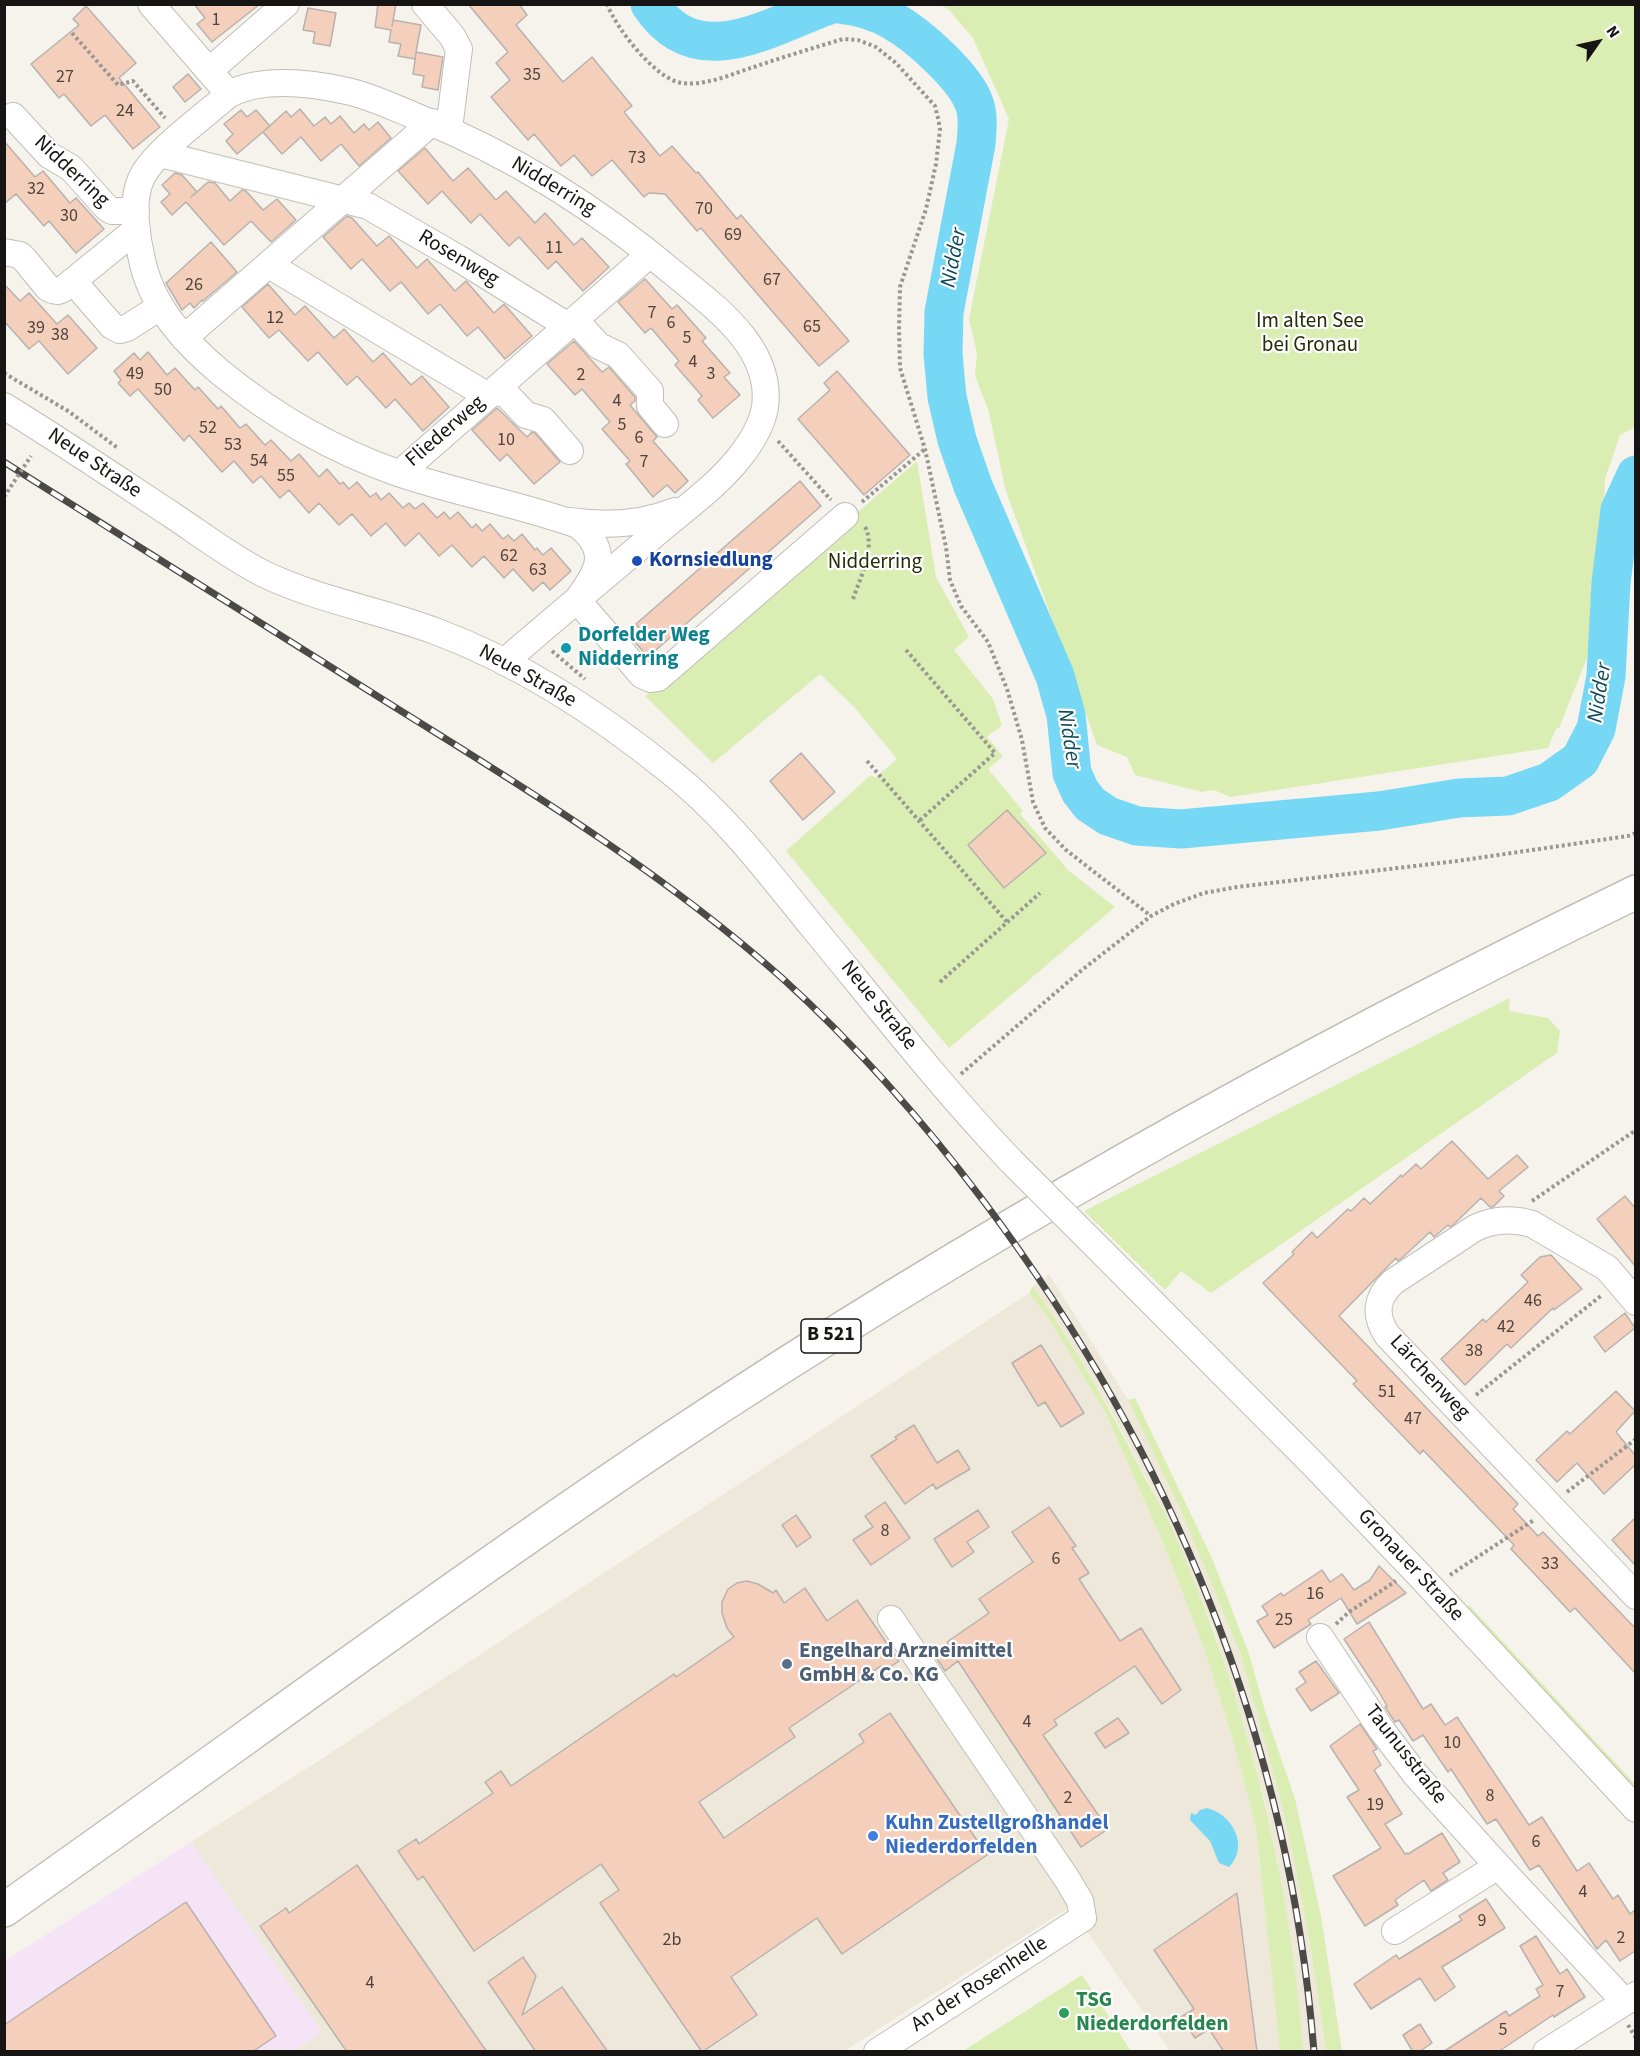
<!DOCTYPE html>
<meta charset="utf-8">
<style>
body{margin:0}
#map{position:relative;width:1640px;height:2056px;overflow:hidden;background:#f6f3ed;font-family:"Source Sans 3",sans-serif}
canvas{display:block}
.frame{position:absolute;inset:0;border:6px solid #161513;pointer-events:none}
.north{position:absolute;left:1568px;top:12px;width:60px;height:60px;-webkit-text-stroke:4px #fff;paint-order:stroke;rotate:56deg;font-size:16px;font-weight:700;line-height:24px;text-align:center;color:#161513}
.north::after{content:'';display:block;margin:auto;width:21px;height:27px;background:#161513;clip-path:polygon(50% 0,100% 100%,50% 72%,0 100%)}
</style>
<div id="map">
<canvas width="1640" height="2056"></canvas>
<div class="frame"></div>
<div class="north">N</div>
</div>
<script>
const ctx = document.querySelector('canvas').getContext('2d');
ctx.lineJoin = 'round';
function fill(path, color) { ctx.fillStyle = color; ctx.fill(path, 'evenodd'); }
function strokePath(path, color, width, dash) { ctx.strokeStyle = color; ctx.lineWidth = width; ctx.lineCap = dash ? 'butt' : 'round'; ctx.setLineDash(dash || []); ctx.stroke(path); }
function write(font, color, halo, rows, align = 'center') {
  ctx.font = font + ' "Source Sans 3",sans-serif'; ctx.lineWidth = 4.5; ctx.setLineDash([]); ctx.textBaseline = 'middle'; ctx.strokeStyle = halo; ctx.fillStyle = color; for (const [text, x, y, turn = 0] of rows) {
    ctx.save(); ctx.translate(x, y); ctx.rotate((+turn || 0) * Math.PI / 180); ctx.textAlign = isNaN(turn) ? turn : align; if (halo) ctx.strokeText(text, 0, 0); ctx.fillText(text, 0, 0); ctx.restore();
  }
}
fill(new Path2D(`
 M 191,1842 L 322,2032 L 294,2051 L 5,2052 L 5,1961 Z`), '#f4e4f6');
fill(new Path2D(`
 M 1049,1274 L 1128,1400 L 1182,1513 L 1240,1653 L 1280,1797 L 1293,1855 L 1312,1956 L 1326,2051 L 1303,2051 L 1278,1862 L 1265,1802 L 1245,1728 L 1214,1630 L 1170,1523 L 1116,1420 L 1066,1335 L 1033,1286 Z
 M 1029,1293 L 1049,1319 L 1106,1414 L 1162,1540 L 1204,1648 L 1233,1740 L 1256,1827 L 1280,2051 L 1170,2051 L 1070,1907 L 844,2051 L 294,2051 L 322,2032 L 191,1842 L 320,1760 Z`), '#ede8da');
fill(new Path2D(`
 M 941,5 L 1635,5 L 1635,427 L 1620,435 L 1605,479 L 1600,625 L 1559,728 L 1556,729 L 1548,748 L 1231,797 L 1214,790 L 1202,792 L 1135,775 L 1127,757 L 1097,745 L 1005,488 L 989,412 L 975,376 L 977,353 L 969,319 L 1009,119 L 973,38 L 948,9 Z
 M 917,461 L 936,577 L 969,637 L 954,650 L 993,699 L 1002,725 L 987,737 L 1003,756 L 988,769 L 1023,811 L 1020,814 L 1069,871 L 1115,907 L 949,1048 L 786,851 L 871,775 L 875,778 L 897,759 L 854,707 L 820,674 L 713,763 L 645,696 Z
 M 1510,998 L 1509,1011 L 1548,1018 L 1560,1031 L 1557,1053 L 1211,1293 L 1181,1271 L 1165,1290 L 1084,1211 Z
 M 1033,1286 C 1076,1348 1113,1414 1147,1482 C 1155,1496 1164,1510 1171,1526 C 1244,1691 1290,1870 1303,2051 L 1280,2051 L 1256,1827 L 1233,1740 L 1204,1648 L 1162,1540 L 1106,1414 L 1049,1319 L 1029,1293 Z
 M 1135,1398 L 1212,1558 L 1249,1654 L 1265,1711 L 1295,1799 L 1321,1916 L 1342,2051 L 1326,2051 L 1312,1956 L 1293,1855 L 1280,1797 L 1240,1653 L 1182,1513 L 1128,1400 Z
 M 1469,1605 L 1635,1784 L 1635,1796 L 1466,1610 Z
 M 1082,1975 L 1131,2051 L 963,2051 Z`), '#daedb2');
fill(new Path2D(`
 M 1207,1808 C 1232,1814 1250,1846 1229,1867 L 1219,1863 L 1210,1841 L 1190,1820 L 1191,1813 L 1196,1815 L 1200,1810 Z`), '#77d8f5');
strokePath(new Path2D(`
 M 650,4 C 698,77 772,24 832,4
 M 840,4 C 859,6 877,11 893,21 C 918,35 964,76 974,103 C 979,115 977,131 976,144 L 944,312 L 943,354 L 947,397 L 957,440 L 973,486 L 1055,676 L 1066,715 L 1072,773 L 1080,791 L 1090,804 L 1108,816 L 1137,826 L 1181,829 L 1379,811 L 1459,798 L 1508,796 L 1549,782 L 1580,760 L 1596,729 L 1606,676 L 1611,583 L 1620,510 L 1636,475`), '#77d8f5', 39);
const building = new Path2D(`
 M 194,4 L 260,4 L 212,42 L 197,24 L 205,18 Z
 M 378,4 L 396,4 L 392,26 L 393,20 L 421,25 L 416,52 L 443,57 L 438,90 L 422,87 L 424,76 L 413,74 L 416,53 L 415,59 L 398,56 L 401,44 L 389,42 L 391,30 L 375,27 Z
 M 468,4 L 519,4 L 527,15 L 516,25 L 563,82 L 592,57 L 632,106 L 624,112 L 660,156 L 672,146 L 696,173 L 698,172 L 737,219 L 741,215 L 849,341 L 819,366 L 701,228 L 697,231 L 665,194 L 649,193 L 644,197 L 612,160 L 592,176 L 574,155 L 561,166 L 534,134 L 528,140 L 491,97 L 510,80 L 496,63 L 508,52 Z
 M 86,6 L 136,63 L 119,78 L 160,127 L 133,149 L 105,115 L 91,126 L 64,94 L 59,98 L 31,64 L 79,25 L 73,19 Z
 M 308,8 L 336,13 L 330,46 L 313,43 L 315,32 L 303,30 Z
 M 188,74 L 201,89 L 185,102 L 173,87 Z
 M 300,109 L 314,126 L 325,117 L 331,124 L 340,116 L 354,133 L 364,124 L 369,130 L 378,122 L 391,138 L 359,166 L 341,144 L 321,161 L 301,137 L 282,154 L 263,132 L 286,111 L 291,117 Z
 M 241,110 L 247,117 L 256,110 L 270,126 L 237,154 L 226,141 L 233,134 L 224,124 Z
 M 4,141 L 35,177 L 43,171 L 70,203 L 76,198 L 104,229 L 76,253 L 49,221 L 44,226 L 16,194 L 4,204 Z
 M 425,148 L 453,181 L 468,168 L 496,200 L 506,191 L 535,223 L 545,213 L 574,245 L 582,238 L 609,267 L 583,291 L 556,261 L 548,269 L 519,237 L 509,246 L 480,214 L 471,223 L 442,191 L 428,204 L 398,171 Z
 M 175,173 L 182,175 L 197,192 L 191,197 L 208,182 L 215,183 L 230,201 L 242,190 L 246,191 L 263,210 L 277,199 L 296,220 L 271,242 L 251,221 L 224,245 L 186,202 L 172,215 L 161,202 L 170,194 L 162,185 Z
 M 347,216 L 352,218 L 377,246 L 389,236 L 417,268 L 427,259 L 455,291 L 466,281 L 494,313 L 504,304 L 532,336 L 505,359 L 478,327 L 467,336 L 440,304 L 428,314 L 401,282 L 390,291 L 362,259 L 351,269 L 323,237 Z
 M 211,242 L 237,272 L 203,301 L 202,300 L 194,308 L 190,303 L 182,310 L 166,283 Z
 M 645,279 L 672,309 L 677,305 L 706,338 L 702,341 L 730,373 L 724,377 L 740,395 L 713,418 L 698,400 L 702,396 L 675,365 L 679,361 L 651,328 L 645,333 L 618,302 Z
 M 4,284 L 20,301 L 29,293 L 57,324 L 68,315 L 97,348 L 68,374 L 39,341 L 29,349 L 4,321 Z
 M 268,284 L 295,315 L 305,306 L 334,338 L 344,329 L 373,362 L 383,353 L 411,385 L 422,376 L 449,407 L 423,431 L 395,399 L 386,408 L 357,376 L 347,385 L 318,352 L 308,361 L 279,330 L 269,338 L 242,307 Z
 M 574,341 L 602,372 L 609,367 L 635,397 L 635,401 L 630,405 L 657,437 L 653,441 L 688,481 L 675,493 L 667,485 L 653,497 L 626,464 L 630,461 L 602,429 L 610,422 L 582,389 L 575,395 L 547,364 Z
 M 148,352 L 167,375 L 175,368 L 195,390 L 198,387 L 218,409 L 221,406 L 240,428 L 246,424 L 265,445 L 271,440 L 291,461 L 299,454 L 319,477 L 327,469 L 340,484 L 343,482 L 349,489 L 357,482 L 370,497 L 376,493 L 381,500 L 389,493 L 403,508 L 409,503 L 415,509 L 423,503 L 437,518 L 444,512 L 450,519 L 458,512 L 472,528 L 476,524 L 482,531 L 490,524 L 503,539 L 508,535 L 514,541 L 522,534 L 535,550 L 537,548 L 543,555 L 551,548 L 571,571 L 550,590 L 543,582 L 533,591 L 513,569 L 504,578 L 484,556 L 472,567 L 452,545 L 439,556 L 419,533 L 405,546 L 386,523 L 371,536 L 352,514 L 339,525 L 319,503 L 309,513 L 289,490 L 280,498 L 261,476 L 253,483 L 234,461 L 222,472 L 189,435 L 184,441 L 138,389 L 130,396 L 118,383 L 121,380 L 114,371 L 134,353 L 140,360 Z
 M 837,371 L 910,455 L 864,495 L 798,419 L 830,390 L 824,383 Z
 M 497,408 L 527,437 L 532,432 L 535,433 L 560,462 L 534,484 L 507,454 L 500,461 L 472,430 Z
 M 800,481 L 821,506 L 648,657 L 634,641 L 643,633 L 636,624 Z
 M 801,753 L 835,792 L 803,820 L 770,781 Z
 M 1007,810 L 1046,853 L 1004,888 L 968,845 Z
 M 1452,1141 L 1488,1179 L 1517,1155 L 1528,1167 L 1499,1191 L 1504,1196 L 1493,1207 L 1490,1207 L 1481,1198 L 1453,1225 L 1450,1227 L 1448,1225 L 1434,1237 L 1430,1232 L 1402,1258 L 1398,1261 L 1396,1258 L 1339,1316 L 1518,1504 L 1513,1509 L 1538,1536 L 1543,1532 L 1635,1628 L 1635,1673 L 1575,1608 L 1570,1612 L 1544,1584 L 1511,1549 L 1514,1545 L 1423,1450 L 1420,1454 L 1353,1384 L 1357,1381 L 1263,1283 L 1294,1254 L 1292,1252 L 1312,1232 L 1317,1238 L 1348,1209 L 1351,1211 L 1364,1198 L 1370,1204 L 1401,1175 L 1402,1177 L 1416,1164 L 1421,1169 Z
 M 1625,1196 L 1635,1208 L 1635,1266 L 1597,1219 Z
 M 1551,1255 L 1582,1289 L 1554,1310 L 1553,1308 L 1511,1348 L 1507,1344 L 1465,1385 L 1441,1359 L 1483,1319 L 1486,1322 L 1528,1282 L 1521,1275 L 1540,1257 Z
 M 1625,1313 L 1635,1328 L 1605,1352 L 1594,1337 Z
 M 1041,1345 L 1084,1413 L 1061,1427 L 1045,1402 L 1038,1406 L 1012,1363 Z
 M 1616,1391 L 1635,1411 L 1616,1432 L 1635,1455 L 1635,1465 L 1604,1494 L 1577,1463 L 1557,1482 L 1536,1460 L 1567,1431 L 1570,1434 Z
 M 914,1425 L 937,1463 L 958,1450 L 970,1469 L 936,1489 L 933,1484 L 905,1504 L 871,1456 L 897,1439 L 895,1437 Z
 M 885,1502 L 910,1538 L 871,1565 L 853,1540 L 873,1527 L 865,1516 Z
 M 1049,1507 L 1076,1546 L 1072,1548 L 1089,1573 L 1079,1579 L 1120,1641 L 1141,1628 L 1181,1690 L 1162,1704 L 1135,1666 L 1054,1720 L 1057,1725 L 1043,1735 L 1108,1829 L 1081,1847 L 958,1661 L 945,1671 L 934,1654 L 948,1645 L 947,1642 L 989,1613 L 979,1599 L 1033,1562 L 1012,1532 Z
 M 978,1510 L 989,1527 L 967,1542 L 974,1552 L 952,1567 L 934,1539 Z
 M 796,1515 L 811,1537 L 797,1547 L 782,1525 Z
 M 1635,1518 L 1635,1565 L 1612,1540 Z
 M 1379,1566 L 1406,1593 L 1357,1624 L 1341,1598 L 1308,1620 L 1311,1624 L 1274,1648 L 1257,1621 L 1268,1615 L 1262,1606 L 1281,1593 L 1283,1596 L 1322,1570 L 1330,1582 L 1342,1574 L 1354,1590 L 1370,1580 Z
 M 747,1581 L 758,1584 L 773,1593 L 776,1590 L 784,1603 L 805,1588 L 827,1621 L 857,1600 L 899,1661 L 884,1671 L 881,1666 L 789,1728 L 795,1737 L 699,1802 L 724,1838 L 864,1742 L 859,1734 L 890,1713 L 987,1855 L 842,1954 L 817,1918 L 731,1977 L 757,2015 L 702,2052 L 600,1903 L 619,1890 L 601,1864 L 474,1951 L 423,1876 L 418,1880 L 398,1851 L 416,1839 L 419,1844 L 493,1793 L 485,1782 L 501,1771 L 511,1786 L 674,1674 L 676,1677 L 734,1637 L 727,1628 L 722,1613 L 722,1602 L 728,1589 L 737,1583 Z
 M 1369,1622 L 1423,1709 L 1431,1704 L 1445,1725 L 1457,1717 L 1529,1825 L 1542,1817 L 1577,1871 L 1589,1863 L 1613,1899 L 1618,1895 L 1630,1914 L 1635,1910 L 1635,1951 L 1620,1961 L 1606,1940 L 1597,1949 L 1539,1865 L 1530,1870 L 1496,1819 L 1487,1824 L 1451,1769 L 1448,1772 L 1423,1735 L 1413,1741 L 1399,1720 L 1395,1722 L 1385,1707 L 1387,1706 L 1379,1692 L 1344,1639 Z
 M 1316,1661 L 1339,1693 L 1311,1711 L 1296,1689 L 1306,1682 L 1299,1672 Z
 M 1118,1718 L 1129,1733 L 1105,1748 L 1095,1733 Z
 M 1360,1724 L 1377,1749 L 1373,1751 L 1381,1765 L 1374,1770 L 1402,1814 L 1385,1824 L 1405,1854 L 1407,1853 L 1408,1854 L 1442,1833 L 1460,1862 L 1443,1873 L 1448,1880 L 1431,1891 L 1424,1880 L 1395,1900 L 1398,1905 L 1365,1926 L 1333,1876 L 1381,1848 L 1347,1797 L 1359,1790 L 1330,1746 Z
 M 357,1865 L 487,2052 L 347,2052 L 260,1926 L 286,1908 L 289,1913 Z
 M 1237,1893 L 1257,2052 L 1224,2052 L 1209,2029 L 1195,2038 L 1181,2017 L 1194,2009 L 1154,1950 Z
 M 1486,1899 L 1505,1928 L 1442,1967 L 1455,1987 L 1435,2001 L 1420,1978 L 1371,2009 L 1354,1984 L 1396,1955 L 1399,1959 L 1462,1920 L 1459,1916 Z
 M 186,1902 L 276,2036 L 252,2052 L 4,2052 L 4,2025 Z
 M 1536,1936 L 1560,1974 L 1567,1969 L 1585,1997 L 1554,2017 L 1553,2015 L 1498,2052 L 1443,2052 L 1506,2011 L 1509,2016 L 1540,1996 L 1536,1989 L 1543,1985 L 1520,1946 Z
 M 523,1957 L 536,1976 L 522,2015 L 562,1987 L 608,2052 L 536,2052 L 488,1982 Z
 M 1420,2024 L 1432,2043 L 1419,2052 L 1413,2052 L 1403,2035 Z`);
fill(building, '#f4cfbb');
strokePath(building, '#b8b2ae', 1.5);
const street = new Path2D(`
 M 151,4 L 229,94
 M 425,4 L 452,36 L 459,49 L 449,129
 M 209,71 L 286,4
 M 13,116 L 49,155 L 71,168 L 107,208 L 112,211 L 136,211
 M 160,154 L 368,206 L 458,258 L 568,326
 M 137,229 L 73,281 L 112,326 L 120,330 L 127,328 L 160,307
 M 4,252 L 20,255 L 25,260 L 48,288 C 60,295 64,288 73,281
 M 269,265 L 488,396
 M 575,320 L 599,346 L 618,355 L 650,391 L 650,406 L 665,424
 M 184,338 L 432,122
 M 493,392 L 506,394 L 526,415 L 543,420 L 570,451
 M 4,406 C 61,441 116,478 172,515 C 202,535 232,558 264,574 C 318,600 379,610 435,631 C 521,663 602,716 672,773 C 726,816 768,872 811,925 C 877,1005 940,1086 1011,1161
 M 400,473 L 650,254
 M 570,521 C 606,526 641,525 675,511
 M 577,600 L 642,675 L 651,679 L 658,678 L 845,516
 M 504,662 C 554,619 604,577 655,534 C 683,510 716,487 739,458 C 751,443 762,425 765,407 C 773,348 715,307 676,275 C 596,208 513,155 415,116 C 393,107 370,96 347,91 C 311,83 263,77 229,94 C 206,115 153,152 141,179 C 131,202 136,232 141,255 C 150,305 184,342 221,373 C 275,417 332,450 398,473 C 457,493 519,504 578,525 C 610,551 599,571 577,600
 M 1102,1252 L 1312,1463 L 1422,1578 L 1636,1809
 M 1636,1302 L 1607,1268 L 1532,1224 C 1512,1218 1494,1219 1475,1228 L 1393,1282 C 1376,1298 1374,1315 1387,1335 L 1636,1596
 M 1320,1637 L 1381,1729 L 1415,1774 L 1498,1866 L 1625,2002
 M 1395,1931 L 1498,1866
 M 877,2052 L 1083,1918 L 1080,1901 L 1067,1879 L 891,1619
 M 1546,2052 L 1636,1995`);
const primary = new Path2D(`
 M 4,1910 C 226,1754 443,1592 668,1441 C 977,1235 1302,1054 1636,892`);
strokePath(street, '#c0beb7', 28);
strokePath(primary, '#c0beb7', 36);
strokePath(new Path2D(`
 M 607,4 C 616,28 656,80 682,83 C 706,86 732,74 754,67 C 783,57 813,48 843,39 L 858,40 L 876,47 L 896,63 L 935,106 L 938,118 L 940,129 L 936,164 L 926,209 L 900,287 L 899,329 L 900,368 L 925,449 L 946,547 L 950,580 L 961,606 L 988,642 L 1007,689 L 1022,740 L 1033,802 L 1045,828 L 1066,850 L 1151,916
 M 72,33 L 118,85 L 133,81 L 165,118
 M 4,373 L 68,411 L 119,449
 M 778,441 L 831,500
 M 862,502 L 925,449
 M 853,599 C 860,578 877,546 864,525
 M 906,650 L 995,753 L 919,821
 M 552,651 L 585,679
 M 867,761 L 1007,922
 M 940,982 L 1040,893
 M 961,1074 L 1082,970 L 1151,916 L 1174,904 L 1204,893 L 1237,887 L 1457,861 L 1628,836 L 1636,833
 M 1532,1201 L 1636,1130
 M 1476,1395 L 1602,1295
 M 1567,1492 L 1636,1439
 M 1450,1575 L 1534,1520
 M 1336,1624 L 1349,1612 L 1396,1581
 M 1628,2025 L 1636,2038`), '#999792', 4, [3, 3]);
strokePath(street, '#fff', 26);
strokePath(primary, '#fff', 33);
const rail = new Path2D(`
 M 4,462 C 139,547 274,631 409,716 C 538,796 668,877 782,978 C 857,1046 924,1122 985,1203 C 1172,1452 1289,1740 1314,2052`);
strokePath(rail, '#4c4a47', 7);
strokePath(rail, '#fff', 4.5, [14]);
const streetBridge = new Path2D(`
 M 1011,1161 L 1102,1252`);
strokePath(streetBridge, '#c0beb7', 28, []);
strokePath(new Path2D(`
 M 4,497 L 31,456`), '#999792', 4, [3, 3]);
strokePath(streetBridge, '#fff', 26);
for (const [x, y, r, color] of [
 [637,561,6,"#1a4fb4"],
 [566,648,6,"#0f9aa8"],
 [787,1664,6,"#5c6f8a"],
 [873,1836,6,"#3f7fe0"],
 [1064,2013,6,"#2e9e5b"]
]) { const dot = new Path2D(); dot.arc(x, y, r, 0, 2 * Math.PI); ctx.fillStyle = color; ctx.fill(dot); strokePath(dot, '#fff', 2); }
write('18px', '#4e443d', null, [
 ["1",216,21],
 ["35",532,76],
 ["27",65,78],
 ["24",125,112],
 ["73",637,159],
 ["32",36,190],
 ["70",704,210],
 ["30",69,217],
 ["69",733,236],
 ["11",554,249],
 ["67",772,281],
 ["26",194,286],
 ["7",652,314],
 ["12",275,319],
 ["6",671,324],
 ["65",812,328],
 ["39",36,329],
 ["38",60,336],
 ["5",687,339],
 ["4",693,363],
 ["49",135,375],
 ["3",711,375],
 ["2",581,376],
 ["50",163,391],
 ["4",617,402],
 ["5",622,426],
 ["52",208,429],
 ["6",639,439],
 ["10",506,441],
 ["53",233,446],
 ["54",259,462],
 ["7",644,463],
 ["55",286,477],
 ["62",509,557],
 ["63",538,571],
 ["46",1533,1302],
 ["42",1506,1328],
 ["38",1474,1352],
 ["51",1387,1393],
 ["47",1413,1420],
 ["8",885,1532],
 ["6",1056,1560],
 ["33",1550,1565],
 ["16",1315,1595],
 ["25",1284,1621],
 ["4",1027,1723],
 ["10",1452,1744],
 ["8",1490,1797],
 ["2",1068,1799],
 ["19",1375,1806],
 ["6",1536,1843],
 ["4",1583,1893],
 ["9",1482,1922],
 ["2",1621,1939],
 ["2b",672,1941],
 ["4",370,1984],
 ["7",1560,1993],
 ["5",1503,2031]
]);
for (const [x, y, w] of [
 [831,1336,60]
]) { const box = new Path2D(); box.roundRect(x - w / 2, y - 17, w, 34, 4.5); ctx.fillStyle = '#fff'; ctx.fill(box); strokePath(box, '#161513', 1.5); }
write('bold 20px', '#161513', null, [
 ["B 521",831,1336]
]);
write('21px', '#161513', '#fff', [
 ["Nidderring",71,172,43],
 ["Nidderring",553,187,31],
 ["Rosenweg",458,259,31],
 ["Fliederweg",446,432,-41],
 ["Neue Straße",94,464,34],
 ["Neue Straße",527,677,29],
 ["Neue Straße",878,1006,51],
 ["Lärchenweg",1429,1378,47],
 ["Gronauer Straße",1410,1566,47],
 ["Taunusstraße",1405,1755,52],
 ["An der Rosenhelle",980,1985,-33]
]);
write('21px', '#242e06', '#fff', [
 ["Im alten See",1310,322],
 ["bei Gronau",1310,346],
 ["Nidderring",875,563]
]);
write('bold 21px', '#164399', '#fff', [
 ["Kornsiedlung",649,561]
], 'left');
write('bold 21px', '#0d838f', '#fff', [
 ["Dorfelder Weg",578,636],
 ["Nidderring",578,660]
], 'left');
write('bold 21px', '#4e5e75', '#fff', [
 ["Engelhard Arzneimittel",799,1652],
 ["GmbH & Co. KG",799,1676]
], 'left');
write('bold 21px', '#366cbe', '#fff', [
 ["Kuhn Zustellgroßhandel",885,1824],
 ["Niederdorfelden",885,1848]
], 'left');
write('bold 21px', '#27864d', '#fff', [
 ["TSG",1076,2001],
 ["Niederdorfelden",1076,2025]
], 'left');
write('italic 22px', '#0e4958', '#fff', [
 ["Nidder",955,258,-79],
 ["Nidder",1601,693,-81],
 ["Nidder",1068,739,81]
]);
</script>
